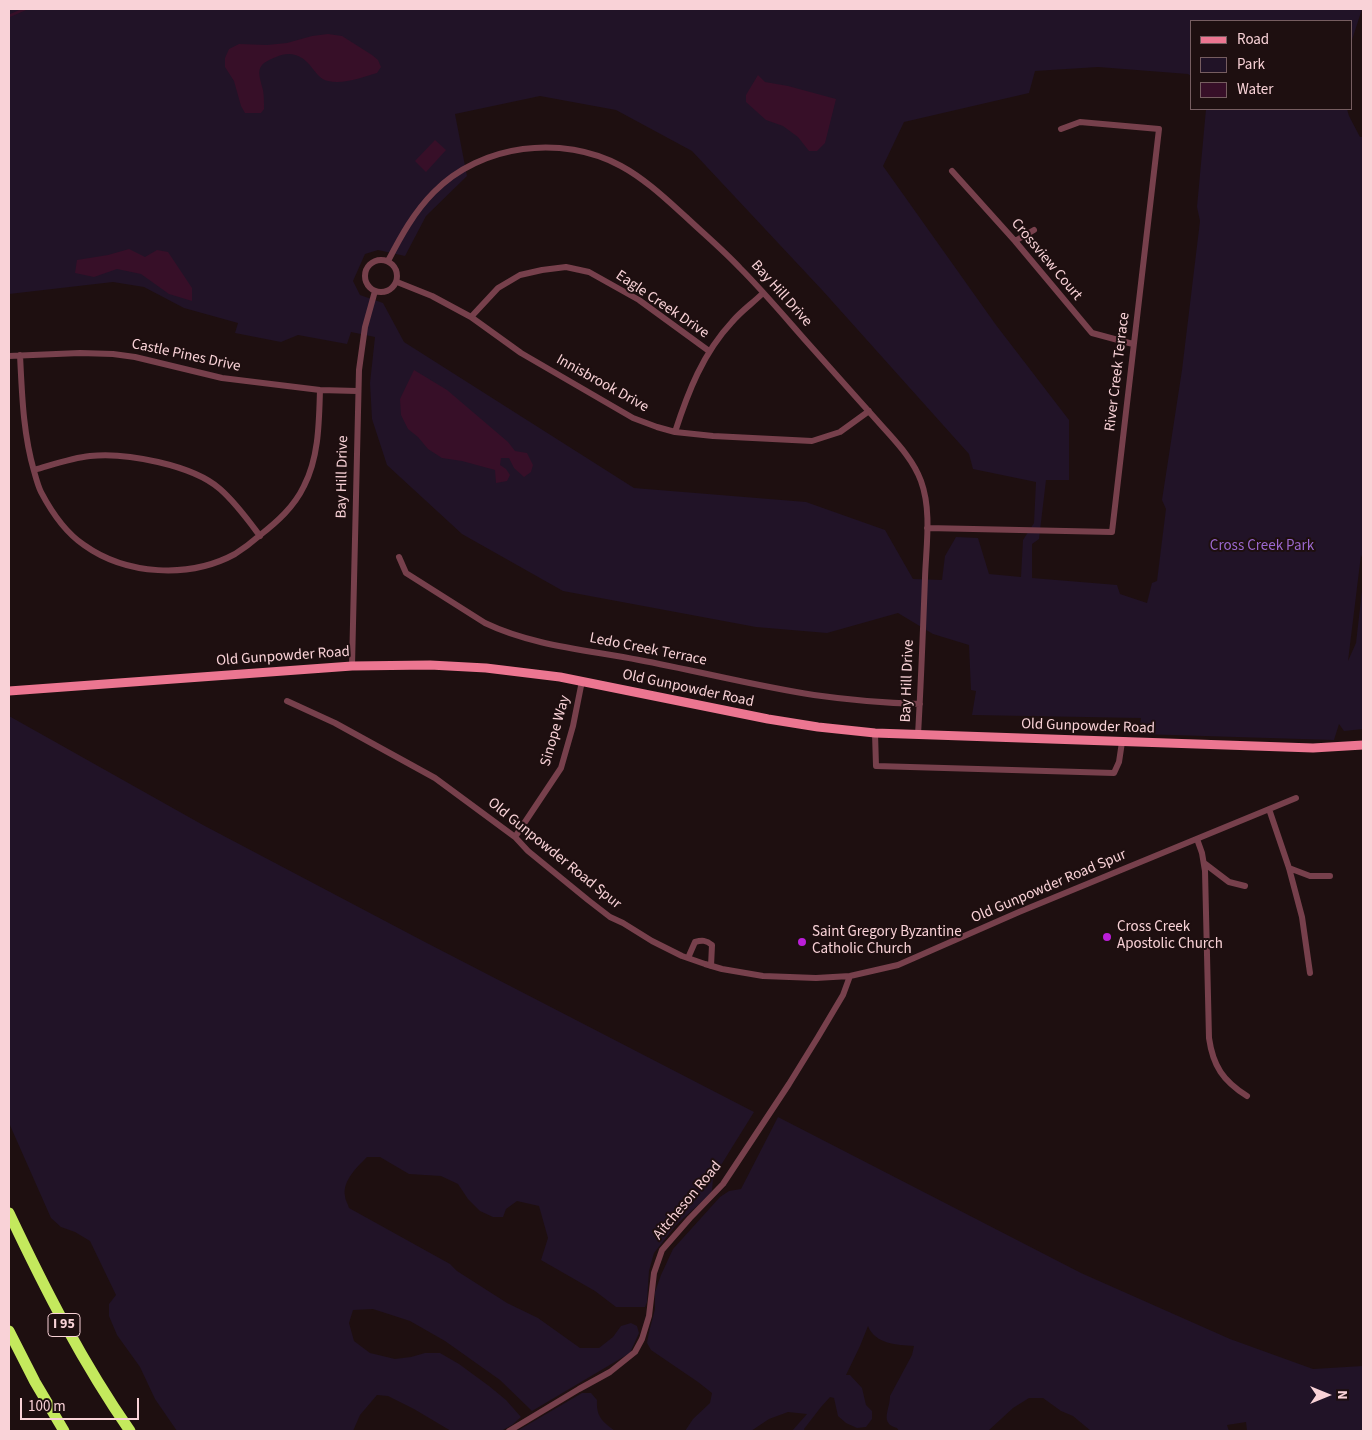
<!DOCTYPE html>
<style>
body{margin:0}
#map{position:relative;width:1372px;height:1440px;overflow:hidden;background:#1e0f10;font-family:"Source Sans 3",sans-serif}
canvas{display:block}
.frame{position:absolute;inset:0;border:10px solid #f9d2d7;pointer-events:none}
.legend{position:absolute;left:1190px;top:20px;width:162px;height:90px;box-sizing:border-box;background:#1e0f10;border:1px solid #765d60;margin:0;padding:6px 9px;list-style:none;font-size:15px;color:#f9d2d7}
.legend li{display:flex;align-items:center;gap:10px;height:25px}
.legend b{width:25px;border:1px solid #765d60}
.north{position:absolute;left:1302px;top:1370px;width:50px;height:50px;-webkit-text-stroke:4px #1e0f10;paint-order:stroke;rotate:90deg;font-size:14px;font-weight:700;line-height:20px;text-align:center;color:#f9d2d7}
.north::after{content:'';display:block;margin:auto;width:18px;height:22px;background:#f9d2d7;clip-path:polygon(50% 0,100% 100%,50% 72%,0 100%)}
.scale{position:absolute;left:20px;top:1398px;width:119px;height:22px;box-sizing:border-box;border:2px solid #f9d2d7;border-top:0;padding-left:6px;font-size:15px;line-height:18px;white-space:nowrap;color:#f9d2d7;-webkit-text-stroke:4px #1e0f10;paint-order:stroke}
</style>
<div id="map">
<canvas width="1372" height="1440"></canvas>
<div class="frame"></div>
<ul class="legend">
<li><b style="height:6px;background:#ec7691"></b>Road</li>
<li><b style="height:14px;background:#211327"></b>Park</li>
<li><b style="height:14px;background:#370f28"></b>Water</li>
</ul>
<div class="north">N</div>
<div class="scale">100 m</div>
</div>
<script>
const ctx = document.querySelector('canvas').getContext('2d');
ctx.lineJoin = 'round';
function fill(path, color) { ctx.fillStyle = color; ctx.fill(path, 'evenodd'); }
function strokePath(path, color, width, dash) { ctx.strokeStyle = color; ctx.lineWidth = width; ctx.lineCap = dash ? 'butt' : 'round'; ctx.setLineDash(dash || []); ctx.stroke(path); }
function write(font, color, halo, rows, align = 'center') {
  ctx.font = font + ' "Source Sans 3",sans-serif'; ctx.lineWidth = 4; ctx.setLineDash([]); ctx.textBaseline = 'middle'; ctx.strokeStyle = halo; ctx.fillStyle = color; for (const [text, x, y, turn = 0] of rows) {
    ctx.save(); ctx.translate(x, y); ctx.rotate((+turn || 0) * Math.PI / 180); ctx.textAlign = isNaN(turn) ? turn : align; if (halo) ctx.strokeText(text, 0, 0); ctx.fillText(text, 0, 0); ctx.restore();
  }
}
fill(new Path2D(`
 M 9,9 L 1362,9 L 1351,43 L 1351,21 L 1191,21 L 1191,76 L 1188,74 L 1098,67 L 1035,71 L 1029,93 L 904,122 L 883,166 L 996,325 L 1069,420 L 1069,480 L 1046,480 L 1039,539 L 1032,544 L 1032,578 L 1117,585 L 1120,594 L 1147,603 L 1152,583 L 1157,581 L 1166,509 L 1162,500 L 1182,370 L 1200,221 L 1197,207 L 1206,109 L 1347,109 L 1349,116 L 1360,137 L 1362,137 L 1363,143 L 1363,560 L 1361,555 L 1348,661 L 1356,643 L 1363,582 L 1363,729 L 1344,731 L 1339,724 L 1334,740 L 1139,734 L 1141,718 L 972,715 L 976,691 L 971,690 L 969,645 L 933,634 L 898,613 L 827,633 L 756,627 L 563,591 L 462,534 L 387,465 L 372,419 L 370,383 L 375,337 L 351,332 L 347,344 L 298,335 L 281,342 L 235,333 L 238,323 L 184,308 L 144,287 L 113,282 L 9,294 ZM 540,96 L 616,110 L 692,151 L 823,291 L 969,454 L 973,469 L 1036,482 L 1034,523 L 1023,540 L 1021,577 L 989,574 L 978,538 L 956,537 L 945,556 L 942,580 L 913,579 L 885,530 L 806,502 L 634,488 L 404,342 L 383,303 L 360,295 L 353,281 L 365,254 L 378,250 L 405,256 L 426,216 L 467,176 L 455,114 Z
 M 9,716 L 203,825 L 423,941 L 754,1112 L 713,1178 L 712,1191 L 707,1197 L 676,1225 L 654,1253 L 649,1271 L 647,1302 L 645,1307 L 616,1307 L 595,1291 L 541,1260 L 548,1238 L 539,1206 L 517,1201 L 506,1209 L 503,1217 L 493,1217 L 480,1211 L 468,1199 L 458,1184 L 441,1176 L 409,1174 L 380,1157 L 367,1157 C 358,1166 342,1181 345,1196 C 345,1200 348,1204 349,1208 L 450,1264 L 457,1271 L 507,1303 L 538,1318 L 580,1348 L 599,1348 L 613,1337 L 621,1326 L 631,1323 L 637,1326 L 639,1333 L 630,1353 L 532,1411 L 500,1380 L 445,1341 L 410,1321 L 373,1309 L 353,1310 L 349,1323 L 354,1341 L 370,1353 L 395,1359 L 411,1357 L 425,1353 L 440,1353 L 459,1364 L 489,1386 L 506,1400 L 521,1417 L 512,1425 L 501,1431 L 451,1431 L 414,1409 L 388,1396 L 377,1395 L 360,1415 L 353,1431 L 177,1431 L 155,1399 L 140,1367 L 117,1335 L 109,1316 L 109,1304 L 116,1295 L 90,1241 L 75,1232 L 61,1227 L 51,1218 L 9,1123 Z
 M 778,1117 L 1081,1273 L 1230,1339 L 1313,1369 L 1363,1366 L 1363,1431 L 1247,1431 L 1246,1422 L 1227,1425 L 1229,1431 L 1091,1431 L 1073,1416 L 1061,1411 L 1043,1398 L 1029,1398 L 1013,1408 L 988,1431 L 899,1431 L 897,1428 C 879,1423 890,1410 890,1396 L 912,1355 L 914,1346 C 897,1345 875,1344 868,1326 L 860,1346 L 846,1375 L 850,1375 L 862,1388 L 866,1405 L 872,1411 L 872,1419 L 866,1427 L 857,1428 L 846,1423 L 838,1416 L 834,1398 L 830,1397 L 821,1407 L 804,1429 L 805,1431 L 792,1431 L 807,1414 L 788,1412 L 769,1419 L 751,1431 L 685,1431 L 693,1419 L 710,1403 L 712,1393 L 698,1382 L 651,1350 L 647,1343 L 649,1332 L 655,1309 L 655,1292 L 661,1275 L 673,1249 L 720,1197 L 729,1191 L 741,1189 Z
 M 582,1393 L 591,1393 L 597,1400 C 596,1417 603,1422 615,1431 L 517,1431 Z`), '#211327');
fill(new Path2D(`
 M 328,34 L 342,36 L 372,55 L 378,60 L 381,67 L 377,73 C 363,77 343,85 328,81 C 317,79 312,64 302,58 C 294,53 285,53 276,57 C 255,65 258,71 263,90 C 264,96 264,103 264,109 L 261,113 L 245,113 L 241,106 L 234,81 L 225,67 L 225,58 L 229,49 L 239,44 L 267,45 L 287,43 L 312,36 Z
 M 758,75 L 765,82 L 788,86 L 836,99 L 825,143 L 817,151 L 809,151 L 798,137 L 783,126 L 766,120 L 746,102 L 746,95 Z
 M 435,140 L 446,150 L 426,172 L 415,161 Z
 M 129,249 L 145,257 L 157,250 L 168,252 L 192,288 L 192,301 L 169,294 L 141,274 L 117,269 L 94,277 L 75,273 L 77,260 L 108,255 Z
 M 414,370 L 447,390 L 508,442 L 515,451 L 527,453 L 533,465 L 531,472 L 524,477 L 514,468 L 509,458 L 501,458 L 500,465 L 506,469 L 510,475 L 507,481 L 496,483 L 495,470 L 462,461 L 442,458 L 428,449 L 418,437 L 408,429 L 401,415 L 400,399 Z`), '#370f28');
strokePath(new Path2D(`
 M 9,16 L 25,9`), '#370f28', 2.5);
strokePath(new Path2D(`
 M 952,171 L 1015,241 L 1092,333 L 1133,344
 M 1015,241 L 1034,230
 M365 276a16 16 0 1 1 32 0a16 16 0 1 1-32 0Z
 M 388,261 C 401,236 414,212 434,192 C 481,144 562,134 621,166 C 645,179 666,199 686,217 C 704,234 723,250 740,268 C 763,291 784,316 806,341 C 831,369 856,397 881,425 C 896,442 913,459 921,481 C 932,511 926,547 925,578 C 923,631 921,683 918,735
 M 397,282 L 432,296 L 471,317 L 521,353 L 633,418 L 657,427 L 675,432 L 713,436 L 812,441 L 840,432 L 869,411
 M 471,317 L 498,288 L 520,275 L 542,270 L 566,267 L 589,272 L 639,300 L 709,351
 M 20,355 C 22,394 23,433 34,471 C 36,478 38,486 41,492 C 51,511 66,533 84,545 C 126,575 189,579 235,554 C 243,549 251,543 259,536 C 277,522 294,507 304,486 C 319,457 319,422 320,390
 M 9,356 L 80,353 L 113,354 L 135,357 L 222,378 L 320,390 L 357,391
 M 675,432 C 688,392 703,353 732,322 C 741,311 753,303 763,293
 M 34,470 C 52,465 71,458 90,456 C 125,452 193,465 220,489 C 236,503 248,520 260,536
 M 927,528 L 1112,532 L 1159,129 L 1080,122 L 1061,129
 M 399,557 L 406,573 L 485,623 C 533,646 588,650 639,660 C 698,671 755,686 814,695 C 849,700 884,703 920,704
 M 352,666 L 359,370 L 365,327 L 375,291
 M 287,701 L 335,723 L 435,778 L 515,837 L 528,851 L 588,900 L 610,917 L 623,923 L 652,941 L 682,956 L 705,964 L 722,969 L 763,976 L 816,978 L 850,976 L 898,965 L 1019,912 L 1296,798
 M 875,733 L 876,766 L 1114,773 L 1119,762 L 1122,742
 M 1269,809 L 1289,868 L 1302,917 L 1310,973
 M 515,837 L 561,768 L 573,726 L 582,681
 M 1197,839 L 1202,853 L 1205,871 L 1209,1038 C 1213,1066 1223,1081 1247,1096
 M 1204,863 L 1229,882 L 1245,886
 M 1289,868 L 1310,876 L 1330,876
 M 688,958 L 695,942 C 702,940 706,940 712,945 L 711,966
 M 509,1431 L 579,1389 L 610,1372 L 635,1352 L 642,1339 L 649,1316 L 654,1273 L 662,1250 L 690,1218 L 723,1184 L 789,1084 L 818,1037 L 843,995 L 850,976`), '#77404c', 6);
strokePath(new Path2D(`
 M 9,691 L 352,666 L 430,665 L 486,668 L 560,677 L 768,719 L 818,727 L 875,733 L 1313,748 L 1363,745`), '#ec7691', 9);
strokePath(new Path2D(`
 M 9,1213 C 45,1289 82,1362 130,1431
 M 9,1331 L 35,1382 L 64,1431`), '#c4e95d', 11);
for (const [x, y, r, color] of [
 [1107,937,5,"#bc1ed9"],
 [802,942,5,"#bc1ed9"]
]) { const dot = new Path2D(); dot.arc(x, y, r, 0, 2 * Math.PI); ctx.fillStyle = color; ctx.fill(dot); strokePath(dot, '#1e0f10', 2); }
for (const [x, y, w] of [
 [64,1325,32]
]) { const box = new Path2D(); box.roundRect(x - w / 2, y - 11.5, w, 23, 4); ctx.fillStyle = '#1e0f10'; ctx.fill(box); strokePath(box, '#f9d2d7', 1); }
write('bold 14px', '#f9d2d7', null, [
 ["I 95",64,1325]
]);
write('15px', '#f9d2d7', '#1e0f10', [
 ["Crossview Court",1046,260,50],
 ["Bay Hill Drive",781,294,48],
 ["Eagle Creek Drive",662,305,34],
 ["Castle Pines Drive",186,356,12],
 ["River Creek Terrace",1118,372,-83],
 ["Innisbrook Drive",602,384,29],
 ["Bay Hill Drive",343,477,-89],
 ["Ledo Creek Terrace",648,650,11],
 ["Old Gunpowder Road",283,657,-4],
 ["Bay Hill Drive",908,681,-88],
 ["Old Gunpowder Road",688,689,12],
 ["Old Gunpowder Road",1088,727,2],
 ["Sinope Way",556,731,-74],
 ["Old Gunpowder Road Spur",554,854,39],
 ["Old Gunpowder Road Spur",1049,887,-23],
 ["Aitcheson Road",688,1201,-50]
]);
write('15px', '#9b68ce', '#1e0f10', [
 ["Cross Creek Park",1262,547]
]);
write('15px', '#f9d2d7', '#1e0f10', [
 ["Cross Creek",1117,928],
 ["Apostolic Church",1117,945],
 ["Saint Gregory Byzantine",812,933],
 ["Catholic Church",812,950]
], 'left');
</script>
